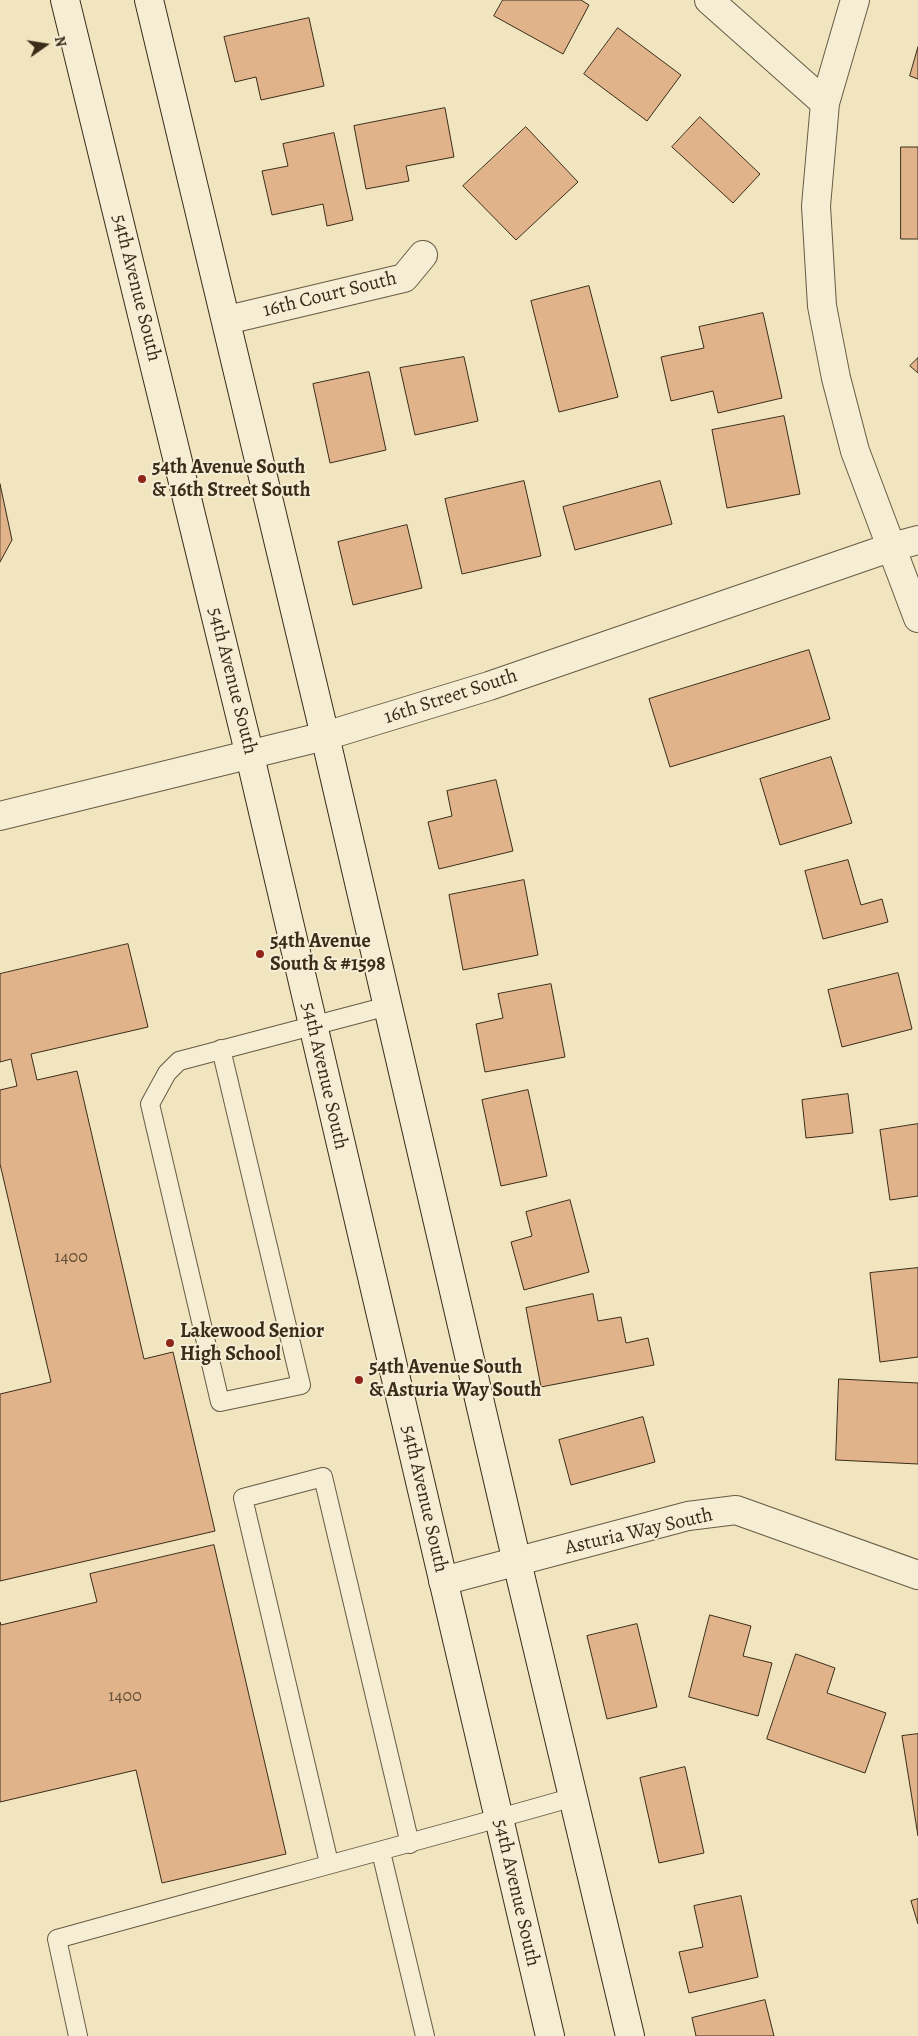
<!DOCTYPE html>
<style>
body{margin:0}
#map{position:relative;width:918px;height:2036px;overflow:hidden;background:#f0e5bf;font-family:Alegreya,serif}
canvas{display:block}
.north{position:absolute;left:20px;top:20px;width:50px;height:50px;-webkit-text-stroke:4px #f5eed5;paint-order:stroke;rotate:77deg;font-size:14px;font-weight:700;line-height:20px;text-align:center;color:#3b2c1a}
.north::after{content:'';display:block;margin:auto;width:18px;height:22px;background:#3b2c1a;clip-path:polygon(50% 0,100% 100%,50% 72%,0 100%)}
</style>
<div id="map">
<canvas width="918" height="2036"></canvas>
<div class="north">N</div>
</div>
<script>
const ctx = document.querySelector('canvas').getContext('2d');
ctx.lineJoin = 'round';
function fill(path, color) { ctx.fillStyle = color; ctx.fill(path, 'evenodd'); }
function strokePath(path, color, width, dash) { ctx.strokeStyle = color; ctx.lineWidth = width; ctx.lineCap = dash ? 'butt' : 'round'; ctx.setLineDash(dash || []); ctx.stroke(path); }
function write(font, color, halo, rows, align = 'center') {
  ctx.font = font + ' Alegreya,serif'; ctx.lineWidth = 4; ctx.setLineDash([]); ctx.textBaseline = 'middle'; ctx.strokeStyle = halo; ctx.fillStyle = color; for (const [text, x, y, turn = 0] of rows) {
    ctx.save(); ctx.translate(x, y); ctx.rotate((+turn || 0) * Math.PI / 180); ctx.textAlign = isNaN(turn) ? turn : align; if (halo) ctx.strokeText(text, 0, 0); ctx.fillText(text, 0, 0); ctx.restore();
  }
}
const building = new Path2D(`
 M 503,0 L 581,0 L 589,5 L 563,54 L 494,16 Z
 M 309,18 L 324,86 L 261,100 L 256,77 L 235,82 L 224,37 Z
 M 618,28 L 681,75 L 647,121 L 584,74 Z
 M 918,47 L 918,79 L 910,76 Z
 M 445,108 L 454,157 L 406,166 L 409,181 L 366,189 L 354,126 Z
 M 700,117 L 760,174 L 733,203 L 672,147 Z
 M 526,127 L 578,182 L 516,240 L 463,186 Z
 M 334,133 L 353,220 L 327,226 L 323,204 L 272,215 L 262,171 L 288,166 L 283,144 Z
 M 901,147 L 918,147 L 918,239 L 901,239 Z
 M 589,286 L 618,397 L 559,412 L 531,301 Z
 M 763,313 L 782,398 L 718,413 L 713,391 L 671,401 L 661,357 L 704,348 L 699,327 Z
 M 464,357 L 478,421 L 415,435 L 400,368 Z
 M 918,358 L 918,373 L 910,366 Z
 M 369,372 L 386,450 L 330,463 L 313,384 Z
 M 784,416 L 800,494 L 727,508 L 712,430 Z
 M 524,481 L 541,556 L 462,574 L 445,499 Z
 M 660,481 L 672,524 L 575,550 L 563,507 Z
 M 0,484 L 12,540 L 0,562 Z
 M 407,525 L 422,588 L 353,605 L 338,542 Z
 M 809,650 L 830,719 L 670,767 L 649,699 Z
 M 831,757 L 852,823 L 780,845 L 760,779 Z
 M 496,780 L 513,851 L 439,869 L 428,822 L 452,816 L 447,791 Z
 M 848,860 L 861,905 L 882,899 L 888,922 L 823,939 L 805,871 Z
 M 524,880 L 538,955 L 463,970 L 449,895 Z
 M 128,944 L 148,1027 L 31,1054 L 37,1080 L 77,1071 L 144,1359 L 173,1352 L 215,1531 L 0,1581 L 0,1394 L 51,1382 L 0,1164 L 0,1090 L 17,1086 L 11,1059 L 0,1062 L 0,974 Z
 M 898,973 L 912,1029 L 842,1047 L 828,990 Z
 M 551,984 L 565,1057 L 485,1072 L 476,1024 L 503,1018 L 498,994 Z
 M 528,1090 L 547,1176 L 501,1186 L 482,1100 Z
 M 848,1094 L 853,1133 L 806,1138 L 802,1100 Z
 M 918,1124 L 918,1196 L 890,1200 L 880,1130 Z
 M 570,1200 L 589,1272 L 524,1290 L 511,1242 L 532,1236 L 526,1212 Z
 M 918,1268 L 918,1357 L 880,1362 L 870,1273 Z
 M 593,1294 L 598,1321 L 621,1317 L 626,1343 L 648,1338 L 654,1365 L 541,1387 L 526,1308 Z
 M 839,1379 L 918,1383 L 918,1464 L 836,1460 Z
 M 643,1417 L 655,1462 L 571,1485 L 559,1440 Z
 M 214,1545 L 286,1854 L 162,1883 L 136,1770 L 0,1802 L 0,1622 L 1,1625 L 97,1602 L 90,1574 Z
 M 710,1615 L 751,1626 L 743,1656 L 772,1663 L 758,1716 L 689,1697 Z
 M 637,1624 L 657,1707 L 607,1719 L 587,1636 Z
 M 796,1654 L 835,1668 L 827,1693 L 886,1713 L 865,1773 L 767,1739 Z
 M 918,1734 L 918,1836 L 902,1736 Z
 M 685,1767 L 704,1853 L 659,1863 L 640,1778 Z
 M 741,1896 L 758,1977 L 689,1993 L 679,1952 L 703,1947 L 694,1906 Z
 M 918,1899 L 918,1924 L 911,1901 Z
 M 765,2000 L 774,2036 L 696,2036 L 692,2018 Z`);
fill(building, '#e0b38a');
strokePath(building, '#3b2c1a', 1);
const service = new Path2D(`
 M 221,1049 L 301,1385 L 220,1402 L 150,1104 L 167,1073 L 179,1061 L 388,1006
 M 381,1852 L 425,2036
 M 329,1863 L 243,1498 L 323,1477 L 410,1844
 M 78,2036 L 57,1939 C 229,1891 402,1846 574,1797`);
const minor = new Path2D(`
 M 709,0 L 825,103 L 816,206 L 822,306 L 836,378 L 855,451 L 918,618
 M 825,103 L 855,0
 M 227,320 L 404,278 L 423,255
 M 325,736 L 489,686 L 892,547 L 918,540
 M 443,1581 L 688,1516 L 736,1510 L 918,1575`);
const tertiary = new Path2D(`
 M 0,816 L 325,736`);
const secondary = new Path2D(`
 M 65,0 L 250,756 L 550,2036
 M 149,0 L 325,736 L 517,1562 L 630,2036`);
strokePath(service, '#685a43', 20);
strokePath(minor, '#685a43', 30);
strokePath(tertiary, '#685a43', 30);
strokePath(secondary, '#3b2c1a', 30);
strokePath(service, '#f5eed5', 18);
strokePath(minor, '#f5eed5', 28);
strokePath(tertiary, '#f5eed5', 28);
strokePath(secondary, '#f5eed5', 28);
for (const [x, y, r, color] of [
 [142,479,5,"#8f2418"],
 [260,954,5,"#8f2418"],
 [170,1343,5,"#8f2418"],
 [359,1380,5,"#8f2418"]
]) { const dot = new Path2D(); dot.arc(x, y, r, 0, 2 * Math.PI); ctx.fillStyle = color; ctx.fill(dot); strokePath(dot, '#f5eed5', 2); }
write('18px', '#644e36', null, [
 ["1400",71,1258],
 ["1400",125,1697]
]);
write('20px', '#3b2c1a', '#f5eed5', [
 ["54th Avenue South",136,288,76],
 ["16th Court South",330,295,-14],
 ["54th Avenue South",232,681,76],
 ["16th Street South",451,697,-18],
 ["54th Avenue South",324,1076,77],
 ["54th Avenue South",424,1499,77],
 ["Asturia Way South",639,1532,-13],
 ["54th Avenue South",516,1893,77]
]);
write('bold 20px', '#3b2c1a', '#f5eed5', [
 ["54th Avenue South",152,468],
 ["& 16th Street South",152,491],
 ["54th Avenue",270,942],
 ["South & #1598",270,965],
 ["Lakewood Senior",180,1332],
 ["High School",180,1355],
 ["54th Avenue South",369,1368],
 ["& Asturia Way South",369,1391]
], 'left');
</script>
